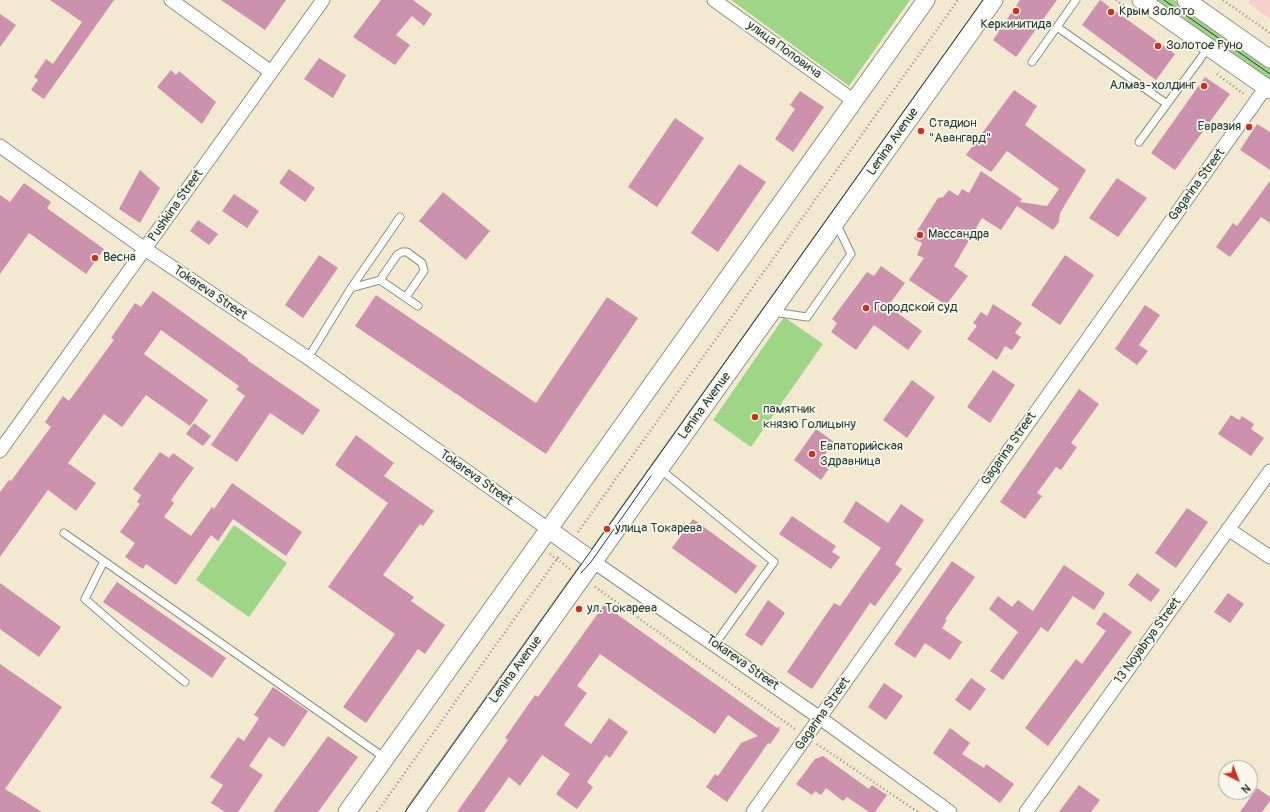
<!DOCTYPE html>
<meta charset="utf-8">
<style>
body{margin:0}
#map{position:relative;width:1270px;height:812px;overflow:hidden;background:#f2e9d0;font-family:Pangolin,sans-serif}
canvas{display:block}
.north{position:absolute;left:1218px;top:760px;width:40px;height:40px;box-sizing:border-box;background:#fbf7ec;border:1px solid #a3ada2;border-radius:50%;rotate:138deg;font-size:11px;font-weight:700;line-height:16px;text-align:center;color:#1f3d34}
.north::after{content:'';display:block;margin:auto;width:14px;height:18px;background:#c8321e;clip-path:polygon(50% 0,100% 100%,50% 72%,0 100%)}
</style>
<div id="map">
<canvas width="1270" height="812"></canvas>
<div class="north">N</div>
</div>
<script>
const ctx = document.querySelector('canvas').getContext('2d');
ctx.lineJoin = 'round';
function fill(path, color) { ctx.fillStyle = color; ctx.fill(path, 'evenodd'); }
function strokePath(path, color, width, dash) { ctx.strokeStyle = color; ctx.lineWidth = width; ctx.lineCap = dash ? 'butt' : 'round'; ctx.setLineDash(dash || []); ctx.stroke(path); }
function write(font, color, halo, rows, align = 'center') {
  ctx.font = font + ' Pangolin,sans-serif'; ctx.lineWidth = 3.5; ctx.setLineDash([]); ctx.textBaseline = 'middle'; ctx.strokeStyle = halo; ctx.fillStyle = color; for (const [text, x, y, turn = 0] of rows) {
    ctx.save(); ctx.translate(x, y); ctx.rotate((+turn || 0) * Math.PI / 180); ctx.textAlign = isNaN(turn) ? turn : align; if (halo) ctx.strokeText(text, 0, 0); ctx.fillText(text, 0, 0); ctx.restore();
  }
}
fill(new Path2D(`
 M 1250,0 L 1270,0 L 1270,19 L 1248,3 Z`), '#f7d0ce');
fill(new Path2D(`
 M 731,0 L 910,0 L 849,86 Z
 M 1157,0 L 1174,0 L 1270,68 L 1270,80 Z
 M 784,317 L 823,344 L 751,447 L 713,420 Z
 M 234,525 L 287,563 L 249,617 L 196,580 Z`), '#9fd586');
fill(new Path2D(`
 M 50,0 L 114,0 L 44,99 L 31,90 L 38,80 L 34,77 L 46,59 L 53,64 L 82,22 Z
 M 221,0 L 286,0 L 265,30 Z
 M 381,0 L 413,0 L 432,14 L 424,26 L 412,16 L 396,35 L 410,45 L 395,65 L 353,37 Z
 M 1020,0 L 1057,0 L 1016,57 L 993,40 Z
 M 1100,0 L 1175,54 L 1156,80 L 1082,25 Z
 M 0,14 L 16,25 L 0,47 Z
 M 319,58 L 346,75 L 333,98 L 304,79 Z
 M 171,70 L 176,75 L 179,71 L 216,102 L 202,124 L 157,87 Z
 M 1205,77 L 1230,94 L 1175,170 L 1151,153 Z
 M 1014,90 L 1037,106 L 1025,125 L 1086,170 L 1060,213 L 1059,222 L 1053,230 L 1017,206 L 1001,230 L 982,218 L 954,266 L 968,276 L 946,305 L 909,280 L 924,258 L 917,255 L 922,243 L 914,239 L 917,231 L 938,198 L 943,197 L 949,190 L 958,196 L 962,189 L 969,193 L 981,171 L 1022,199 L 1020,202 L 1047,206 L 1059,189 L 1007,151 L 991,172 L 966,155 Z
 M 800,91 L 824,107 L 793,152 L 775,139 L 795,109 L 790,105 Z
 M 675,118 L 704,138 L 657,207 L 628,187 Z
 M 1257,124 L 1270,132 L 1270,170 L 1240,150 Z
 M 739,164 L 766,182 L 718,252 L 691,233 Z
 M 289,169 L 315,188 L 305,202 L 279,183 Z
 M 140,170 L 160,188 L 140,223 L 119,209 Z
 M 1117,178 L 1147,198 L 1118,237 L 1089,218 Z
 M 1270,181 L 1270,223 L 1261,217 L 1230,257 L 1216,247 L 1233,223 L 1237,226 Z
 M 24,183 L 51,202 L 47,208 L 104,249 L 86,274 L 29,233 L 0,274 L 0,195 L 10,202 Z
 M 443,192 L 490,231 L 466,260 L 419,221 Z
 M 234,194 L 259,211 L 247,228 L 222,211 Z
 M 198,220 L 218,234 L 209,245 L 190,231 Z
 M 319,255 L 338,268 L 303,318 L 285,305 Z
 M 1065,255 L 1094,275 L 1060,325 L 1031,305 Z
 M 881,266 L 905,283 L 888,306 L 922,331 L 908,350 L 874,325 L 856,350 L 831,332 L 837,323 L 832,319 L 867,272 L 874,276 Z
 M 153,291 L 248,359 L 247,360 L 320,410 L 303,435 L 270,413 L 237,462 L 211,445 L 245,396 L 236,389 L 239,386 L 161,330 L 144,354 L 208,400 L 190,426 L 146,395 L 122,427 L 104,414 L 68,463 L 96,483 L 76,511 L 48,490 L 0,557 L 0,492 L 9,480 L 11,481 L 51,427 L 45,422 L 63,396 L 69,401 L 114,340 L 111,338 L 135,303 L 141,307 Z
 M 376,295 L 536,403 L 607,297 L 638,318 L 546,454 L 355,326 Z
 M 993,304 L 1022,323 L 1015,333 L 1021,337 L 1012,350 L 1005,346 L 997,360 L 967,339 L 977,326 L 973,323 L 981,312 L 987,316 Z
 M 1145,305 L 1160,315 L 1139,345 L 1148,351 L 1137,365 L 1115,349 Z
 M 993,370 L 1015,385 L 990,423 L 967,407 Z
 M 912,380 L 935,397 L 907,438 L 883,420 Z
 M 1079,389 L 1099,404 L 1071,443 L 1077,447 L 1061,470 L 1056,467 L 1037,493 L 1042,496 L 1025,519 L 1000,502 Z
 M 1231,415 L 1239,420 L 1242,416 L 1254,424 L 1251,429 L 1264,438 L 1251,456 L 1218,434 Z
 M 194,423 L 211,436 L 203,446 L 186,434 Z
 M 816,429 L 834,442 L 821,460 L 830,467 L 821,480 L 794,460 Z
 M 356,435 L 394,463 L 384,476 L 434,511 L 423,526 L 420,524 L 383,575 L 414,597 L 411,601 L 445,625 L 425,654 L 418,649 L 366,723 L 343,707 L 395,634 L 328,587 L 388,503 L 335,465 Z
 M 160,452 L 169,458 L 173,453 L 194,468 L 171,500 L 174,503 L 164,517 L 191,536 L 212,507 L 214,509 L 232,483 L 302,532 L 286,556 L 233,519 L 218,541 L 211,535 L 176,585 L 146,564 L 143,569 L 125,557 L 135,543 L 120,532 L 140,504 L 137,502 L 141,495 L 133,489 Z
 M 856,501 L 888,523 L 901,504 L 924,520 L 895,564 L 902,569 L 875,606 L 870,603 L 812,689 L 787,672 L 834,603 L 840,606 L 881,548 L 843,522 Z
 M 1187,508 L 1208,522 L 1176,568 L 1155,553 Z
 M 792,516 L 836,546 L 832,552 L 840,557 L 831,569 L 779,534 Z
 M 693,519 L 757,566 L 736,594 L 672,548 Z
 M 952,561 L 975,577 L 945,619 L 947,620 L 942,628 L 962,642 L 950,660 L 925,643 L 915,658 L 894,644 Z
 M 1064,565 L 1105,593 L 1094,610 L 1073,596 L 1048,632 L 1041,627 L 1003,680 L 990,671 L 1018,632 L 989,609 L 998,596 L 1012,607 L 1018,600 L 1033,611 Z
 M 1137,573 L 1160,590 L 1151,602 L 1128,585 Z
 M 117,582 L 226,658 L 212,678 L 103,602 Z
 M 0,583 L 61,627 L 39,657 L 0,629 Z
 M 1228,593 L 1244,604 L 1230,623 L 1214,612 Z
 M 768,600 L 785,613 L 762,646 L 745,635 Z
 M 604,605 L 777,728 L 780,726 L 779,729 L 780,730 L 770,744 L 768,743 L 727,802 L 706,787 L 715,774 L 718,776 L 741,743 L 758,736 L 728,715 L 715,734 L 600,654 L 577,686 L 587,693 L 564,725 L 591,744 L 609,718 L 628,732 L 610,758 L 606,755 L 587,782 L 593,787 L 577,809 L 556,794 L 570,774 L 542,755 L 520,786 L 509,777 L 484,812 L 457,812 L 508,740 L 505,738 L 535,695 L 538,697 Z
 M 1104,612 L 1132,632 L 1048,746 L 1025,728 L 1076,659 L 1082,664 L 1106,631 L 1096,624 Z
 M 0,664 L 62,707 L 5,789 L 42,812 L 0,812 Z
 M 971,678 L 986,689 L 970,711 L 955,700 Z
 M 884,683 L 903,696 L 886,720 L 868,707 Z
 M 273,687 L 308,711 L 284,747 L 269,737 L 249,766 L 263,775 L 238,812 L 225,812 L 211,803 L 223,785 L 210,777 L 238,737 L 244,741 L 259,718 L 254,715 Z
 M 950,728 L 970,743 L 962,754 L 984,768 L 986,764 L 1014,784 L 1000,803 L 933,753 Z
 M 328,736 L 358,757 L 318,812 L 273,812 Z
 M 823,756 L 869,789 L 872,785 L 887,795 L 875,812 L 869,812 L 847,797 L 843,801 L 826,788 L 821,795 L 815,791 L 812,795 L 796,784 L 815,759 Z
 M 1079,785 L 1100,800 L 1091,812 L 1059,812 Z
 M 1257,788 L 1270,797 L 1270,801 L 1262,812 L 1240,812 Z`), '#cc91ad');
const service = new Path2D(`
 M 1057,27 L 1167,104
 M 1032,62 L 1076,0
 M 1139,142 L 1209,47
 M 380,280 L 397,255 L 402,252 L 407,252 L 422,263 L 424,271 L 406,297
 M 351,288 L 400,217
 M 773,312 L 807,317 L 851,254 L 836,223
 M 308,358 L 351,288 L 380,280 L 418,306
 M 660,469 L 774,562 L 715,644
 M 64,533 L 385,758
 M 104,561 L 85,599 L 123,632 L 185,682`);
const minor = new Path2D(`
 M 171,0 L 271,72
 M 714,0 L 854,101
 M 0,146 L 145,249 L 308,358 L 548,529
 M 0,451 L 323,0
 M 1228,529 L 1270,557
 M 594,562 L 820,718 L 950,812
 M 753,812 L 1266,87
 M 1026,812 L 1270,471`);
const tertiary = new Path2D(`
 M 1141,0 L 1270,90
 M 1186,0 L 1270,59
 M 548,529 L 594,562
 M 347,812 L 926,0
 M 415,812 L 994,0`);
strokePath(service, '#889382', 9);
strokePath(minor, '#889382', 15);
strokePath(tertiary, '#889382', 19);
strokePath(new Path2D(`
 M 1116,0 L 1126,7
 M 1223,0 L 1270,33
 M 1217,74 L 1245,95
 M 578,532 L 958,0
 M 550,554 L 570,569
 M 595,587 L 795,729
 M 817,744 L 918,812
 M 377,812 L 559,556`), '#889382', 2.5, [1, 3]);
strokePath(service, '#fff', 7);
strokePath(minor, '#fff', 13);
strokePath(tertiary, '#fff', 17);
strokePath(new Path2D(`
 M 1164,0 L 1270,74
 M 581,573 L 591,562 L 651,476
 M 405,812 L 983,0`), '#1f3d34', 1);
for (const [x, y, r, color] of [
 [1016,11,4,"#c8321e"],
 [1111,12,4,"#c8321e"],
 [1158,46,4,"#c8321e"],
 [1204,86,4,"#c8321e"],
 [1249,127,4,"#c8321e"],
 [921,131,4,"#c8321e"],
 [920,235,4,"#c8321e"],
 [95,258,4,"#c8321e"],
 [866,308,4,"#c8321e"],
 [755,417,4,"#c8321e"],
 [812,454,4,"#c8321e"],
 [607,529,4,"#c8321e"],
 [579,609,4,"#c8321e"]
]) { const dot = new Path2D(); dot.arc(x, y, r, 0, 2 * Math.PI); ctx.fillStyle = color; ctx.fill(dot); strokePath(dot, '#fbf7ec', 1.5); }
write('13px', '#1f3d34', '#fbf7ec', [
 ["Крым Золото",1119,12],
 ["Керкинитида",1016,25,"center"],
 ["Золотое Руно",1166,46],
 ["Алмаз-холдинг",1196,86,"right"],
 ["Стадион",929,124],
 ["\"Авангард\"",929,139],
 ["Евразия",1241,127,"right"],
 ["Массандра",928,235],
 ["Весна",103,258],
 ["Городской суд",874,308],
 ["памятник",763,410],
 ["князю Голицыну",763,425],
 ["Евпаторийская",820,447],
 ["Здравница",820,462],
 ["улица Токарева",615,529],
 ["ул. Токарева",587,609]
], 'left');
write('13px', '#1f3d34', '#fbf7ec', [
 ["улица Поповича",784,50,36],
 ["Lenina Avenue",893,142,-55],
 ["Gagarina Street",1197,185,-54],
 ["Pushkina Street",176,206,-55],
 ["Tokareva Street",210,293,34],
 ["Lenina Avenue",705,406,-54],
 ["Gagarina Street",1009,449,-55],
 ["Tokareva Street",476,478,35],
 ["13 Noyabrya Street",1148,641,-54],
 ["Tokareva Street",742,663,35],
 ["Lenina Avenue",516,670,-54],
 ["Gagarina Street",823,714,-55]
]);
</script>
